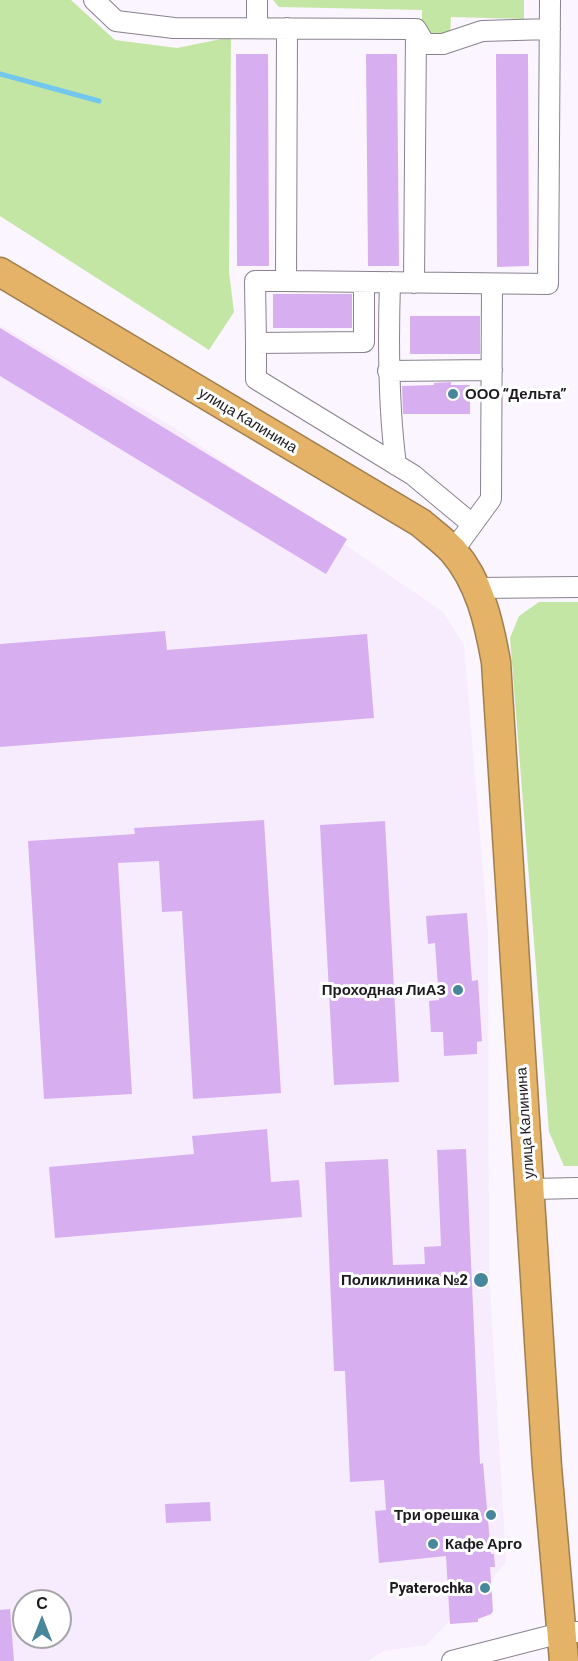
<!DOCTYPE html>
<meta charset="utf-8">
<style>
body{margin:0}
#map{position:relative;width:578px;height:1661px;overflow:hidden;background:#fbf5ff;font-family:Barlow,sans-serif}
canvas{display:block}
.north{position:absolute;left:12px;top:1589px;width:60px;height:60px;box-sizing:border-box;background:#fff;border:2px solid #a5a4a6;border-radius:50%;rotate:0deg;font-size:16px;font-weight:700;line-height:24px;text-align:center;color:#1e1b20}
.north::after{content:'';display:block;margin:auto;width:21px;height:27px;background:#47879b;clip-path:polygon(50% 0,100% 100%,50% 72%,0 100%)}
</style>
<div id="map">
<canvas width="578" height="1661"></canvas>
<div class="north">С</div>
</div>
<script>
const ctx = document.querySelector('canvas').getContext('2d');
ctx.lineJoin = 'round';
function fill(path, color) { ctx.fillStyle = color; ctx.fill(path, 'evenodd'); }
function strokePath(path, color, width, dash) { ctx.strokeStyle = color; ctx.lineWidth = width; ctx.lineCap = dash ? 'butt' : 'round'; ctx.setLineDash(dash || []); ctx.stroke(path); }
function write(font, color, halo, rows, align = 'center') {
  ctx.font = font + ' Barlow,sans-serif'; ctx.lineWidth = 6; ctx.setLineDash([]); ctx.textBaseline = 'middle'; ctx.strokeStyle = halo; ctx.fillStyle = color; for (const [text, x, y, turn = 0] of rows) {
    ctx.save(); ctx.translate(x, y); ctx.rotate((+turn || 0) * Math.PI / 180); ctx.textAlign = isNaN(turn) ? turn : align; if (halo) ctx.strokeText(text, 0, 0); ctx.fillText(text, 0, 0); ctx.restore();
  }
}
fill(new Path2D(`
 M 0,325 L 173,427 L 443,612 L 464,645 L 488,932 L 489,1270 L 506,1563 L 426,1645 L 384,1651 L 368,1661 L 0,1661 ZM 24,1601 L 60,1601 L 60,1637 L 24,1637 Z`), '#f7ebfe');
fill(new Path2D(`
 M 0,0 L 71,0 L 115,40 L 177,48 L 231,37 L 229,272 L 234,312 L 209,350 L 0,216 Z
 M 273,0 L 524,0 L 524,19 L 451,17 L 450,39 L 422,38 L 422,10 L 279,7 Z
 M 539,602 L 578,602 L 578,1166 L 564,1166 L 549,1132 L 510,638 L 519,616 Z`), '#c3e6a5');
strokePath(new Path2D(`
 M 0,74 L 99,101`), '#73c6ed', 5);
fill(new Path2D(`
 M 236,54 L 268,54 L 269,266 L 237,266 Z
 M 366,54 L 397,54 L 399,266 L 368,266 Z
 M 496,54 L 528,54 L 529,266 L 497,267 Z
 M 273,294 L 352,294 L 352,328 L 273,328 Z
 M 410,316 L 480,316 L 480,354 L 410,354 Z
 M 0,328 L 347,539 L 326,574 L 0,376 Z
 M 451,382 L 451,385 L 470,385 L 470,414 L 403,414 L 402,386 L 434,385 L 434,383 Z
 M 165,631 L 167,650 L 367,634 L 374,718 L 0,747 L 0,644 Z
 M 264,820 L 281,1093 L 193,1099 L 182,911 L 162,912 L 159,861 L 118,863 L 132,1094 L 44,1099 L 28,841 L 135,834 L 134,828 Z
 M 385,821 L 399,1082 L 334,1085 L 320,825 Z
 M 467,913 L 472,981 L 478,980 L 482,1041 L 477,1042 L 477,1054 L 444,1056 L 443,1032 L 431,1032 L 429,1001 L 439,1000 L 435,943 L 428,944 L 426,916 Z
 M 267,1129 L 271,1182 L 299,1180 L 302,1217 L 55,1238 L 49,1167 L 194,1154 L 192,1136 Z
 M 466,1149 L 480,1464 L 483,1463 L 491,1554 L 494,1554 L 495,1567 L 490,1567 L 493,1611 L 491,1614 L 478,1619 L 478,1622 L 450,1624 L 446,1556 L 379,1563 L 375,1511 L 386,1510 L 384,1480 L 350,1482 L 345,1371 L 334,1371 L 325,1162 L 388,1159 L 393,1265 L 425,1264 L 424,1247 L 441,1246 L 437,1150 Z
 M 210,1502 L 211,1521 L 166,1523 L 165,1504 Z
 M 10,1609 L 14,1661 L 0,1661 L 0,1610 Z`), '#d7aff0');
const minor = new Path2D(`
 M 94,0 L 116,21 L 174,28 L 416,29 L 425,44 L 443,44 L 482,31 L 550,29
 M 257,0 L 257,28
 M 286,281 L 287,28
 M 364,282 L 364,342 L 256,343 L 255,281 L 286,281 L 548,284 L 550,0
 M 390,282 C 388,344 388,404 396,465
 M 414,283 L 416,29
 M 256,343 L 256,379 L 413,475 L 472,524
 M 388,371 L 492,370
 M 453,551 L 491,499 L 492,284
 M 477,588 L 578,587
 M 531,1189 L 578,1188
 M 452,1661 L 561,1633 L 578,1632`);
const highway = new Path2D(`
 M 0,272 L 421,523 C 431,532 443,540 453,551 C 480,582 489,623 496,662 L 547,1467 L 564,1661`);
strokePath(minor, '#89828e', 22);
strokePath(highway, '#9f7e4e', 31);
strokePath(minor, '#fff', 20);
strokePath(highway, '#e4b367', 28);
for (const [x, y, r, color] of [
 [453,394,6,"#47879b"],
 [458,990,6,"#47879b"],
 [481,1280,8,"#47879b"],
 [491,1515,6,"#47879b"],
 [433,1544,6,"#47879b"],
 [485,1588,6,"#47879b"]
]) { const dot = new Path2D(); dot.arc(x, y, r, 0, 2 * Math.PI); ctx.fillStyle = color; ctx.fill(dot); strokePath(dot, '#fff', 2); }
write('bold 15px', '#1e1b20', '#fff', [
 ["ООО “Дельта”",465,394,"left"],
 ["Проходная ЛиАЗ",446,990],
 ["Поликлиника №2",468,1280],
 ["Три орешка",479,1515],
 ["Кафе Арго",445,1544,"left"],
 ["Pyaterochka",473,1588]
], 'right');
write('15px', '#1e1b20', '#fff', [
 ["улица Калинина",248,420,31],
 ["улица Калинина",525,1123,-94]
]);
</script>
